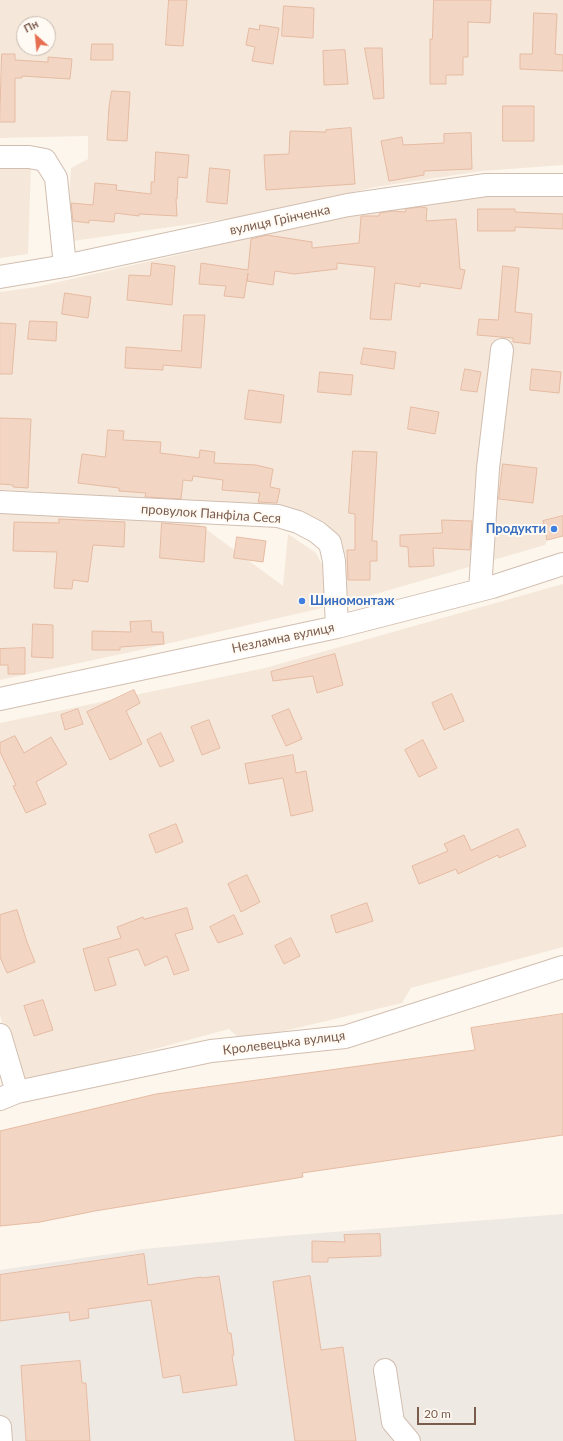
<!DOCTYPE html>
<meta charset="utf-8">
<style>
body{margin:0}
#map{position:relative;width:563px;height:1441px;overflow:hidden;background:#fdf6ec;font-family:Lato,sans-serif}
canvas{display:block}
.north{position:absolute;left:16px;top:16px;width:40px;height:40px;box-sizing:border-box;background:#fffaf3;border:1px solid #cabbb1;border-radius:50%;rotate:333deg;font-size:11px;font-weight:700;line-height:16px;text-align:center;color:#7a5c4d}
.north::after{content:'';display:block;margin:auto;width:14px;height:18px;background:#e76f51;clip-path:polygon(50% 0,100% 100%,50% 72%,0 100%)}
.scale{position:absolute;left:417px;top:1407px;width:59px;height:18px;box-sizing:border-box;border:2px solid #7a5c4d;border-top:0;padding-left:5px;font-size:12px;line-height:14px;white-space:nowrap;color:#7a5c4d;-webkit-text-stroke:3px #fffaf3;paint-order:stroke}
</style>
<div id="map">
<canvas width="563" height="1441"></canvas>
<div class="north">Пн</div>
<div class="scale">20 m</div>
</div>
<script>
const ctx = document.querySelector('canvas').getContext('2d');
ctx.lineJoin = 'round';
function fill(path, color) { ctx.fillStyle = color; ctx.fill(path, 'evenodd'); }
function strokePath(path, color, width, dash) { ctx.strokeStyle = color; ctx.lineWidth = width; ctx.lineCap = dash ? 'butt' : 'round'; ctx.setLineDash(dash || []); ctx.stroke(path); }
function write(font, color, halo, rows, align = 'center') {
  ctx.font = font + ' Lato,sans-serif'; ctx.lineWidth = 4; ctx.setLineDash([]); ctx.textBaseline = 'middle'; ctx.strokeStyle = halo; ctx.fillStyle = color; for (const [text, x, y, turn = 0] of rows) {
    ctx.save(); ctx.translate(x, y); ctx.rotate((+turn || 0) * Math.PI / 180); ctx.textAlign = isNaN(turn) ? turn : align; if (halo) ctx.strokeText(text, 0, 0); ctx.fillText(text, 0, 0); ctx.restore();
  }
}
fill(new Path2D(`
 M 0,0 L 563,0 L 563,165 L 482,171 L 375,187 L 261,214 L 66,242 L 71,168 L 88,159 L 88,136 L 0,138 ZM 24,24 L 48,24 L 48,48 L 24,48 Z
 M 31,166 L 28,254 L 0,258 L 0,167 Z
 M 563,194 L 563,516 L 543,521 L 547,540 L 545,545 L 348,602 L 342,580 L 338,541 L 211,505 L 29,491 L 0,490 L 0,292 L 36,287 L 195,251 L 264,228 L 482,196 Z
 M 0,512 L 116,520 L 195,521 L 283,586 L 288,534 L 316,553 L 328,576 L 322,608 L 140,650 L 0,680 Z
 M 563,584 L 563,947 L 411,988 L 402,1003 L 242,1041 L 229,1029 L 21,1085 L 0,1015 L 0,723 L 265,668 Z`), '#f5e8da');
fill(new Path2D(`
 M 563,1214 L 563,1441 L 0,1441 L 0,1270 L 144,1249 L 282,1236 Z`), '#efe9e4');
const building = new Path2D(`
 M 169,0 L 187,0 L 183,46 L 166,45 Z
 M 434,0 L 491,0 L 490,23 L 468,22 L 468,57 L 463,57 L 463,75 L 446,75 L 446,84 L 430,84 L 430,39 L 432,39 Z
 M 284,6 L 314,8 L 313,38 L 282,36 Z
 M 534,13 L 557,14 L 555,54 L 563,55 L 563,71 L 520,69 L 520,54 L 532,54 Z
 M 260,25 L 279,28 L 273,64 L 252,61 L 255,47 L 246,45 L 249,28 L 259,30 Z
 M 92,44 L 113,44 L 113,60 L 91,60 Z
 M 365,48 L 382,48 L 384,98 L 374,99 Z
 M 345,50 L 348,84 L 324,85 L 323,51 Z
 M 2,54 L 15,54 L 15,60 L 48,62 L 48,57 L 72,59 L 70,79 L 22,76 L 22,78 L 15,78 L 15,122 L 0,122 Z
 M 112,91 L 130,92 L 127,141 L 107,140 L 109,107 Z
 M 503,106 L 534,106 L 534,141 L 503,141 Z
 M 351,128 L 355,184 L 266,190 L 264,155 L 289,154 L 290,131 L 326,132 L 326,130 Z
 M 471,133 L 472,169 L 424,171 L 424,175 L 389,181 L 381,141 L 402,137 L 403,145 L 444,143 L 444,134 Z
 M 156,152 L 189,155 L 187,178 L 178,177 L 177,199 L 176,199 L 177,216 L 139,214 L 139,216 L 115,213 L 114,222 L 89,220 L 89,223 L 73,221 L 71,203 L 93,205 L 95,183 L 117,185 L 116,190 L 151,194 L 151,182 L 154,182 Z
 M 210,168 L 230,170 L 227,204 L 207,202 Z
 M 421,207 L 427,208 L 426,221 L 456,219 L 460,269 L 465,270 L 461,289 L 420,283 L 420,287 L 395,283 L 391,320 L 370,319 L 375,267 L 337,263 L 337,269 L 294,274 L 275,271 L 273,285 L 247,281 L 248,273 L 244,298 L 224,296 L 226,286 L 199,284 L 201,263 L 248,270 L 251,239 L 267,235 L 312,242 L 312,248 L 359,243 L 361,216 L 379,216 L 380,213 L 392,211 L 405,212 L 406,209 Z
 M 478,209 L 515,209 L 515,212 L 563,214 L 563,229 L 515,227 L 515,231 L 478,231 Z
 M 152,263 L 175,266 L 172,305 L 127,300 L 129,275 L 150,276 Z
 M 503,266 L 519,268 L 515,312 L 532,314 L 530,344 L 513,342 L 513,338 L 477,335 L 479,319 L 498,320 Z
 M 65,293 L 91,297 L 88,318 L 62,314 Z
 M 184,315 L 205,315 L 201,368 L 163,365 L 163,370 L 125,368 L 126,347 L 181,351 Z
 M 30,321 L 57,322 L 56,341 L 28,339 Z
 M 0,323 L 16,324 L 12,374 L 0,374 Z
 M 364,348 L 396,352 L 394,369 L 361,364 Z
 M 465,369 L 481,372 L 477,392 L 461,390 Z
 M 532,369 L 561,372 L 559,393 L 530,390 Z
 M 320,372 L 353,375 L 351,395 L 318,392 Z
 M 249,390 L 284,395 L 281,423 L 245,419 Z
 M 411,407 L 439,412 L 435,434 L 408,429 Z
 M 0,418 L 31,419 L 28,488 L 13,487 L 13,485 L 0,484 Z
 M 108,430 L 124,431 L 123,440 L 161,442 L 160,453 L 199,458 L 200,450 L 215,452 L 214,463 L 256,465 L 273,469 L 270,487 L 280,489 L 277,503 L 258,502 L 260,493 L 222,490 L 223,480 L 193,476 L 192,481 L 183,480 L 181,499 L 145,497 L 146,493 L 119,491 L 119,488 L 78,483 L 82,454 L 105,457 Z
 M 353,451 L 377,452 L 372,541 L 377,541 L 377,561 L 370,561 L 370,580 L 348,580 L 347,550 L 355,550 L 355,514 L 349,513 Z
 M 503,464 L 537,468 L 533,503 L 499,499 Z
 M 563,516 L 563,536 L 547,540 L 543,521 Z
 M 59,519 L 125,522 L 124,547 L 93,545 L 88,582 L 73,580 L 72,589 L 54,588 L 57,552 L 13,551 L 14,522 L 59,523 Z
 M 442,520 L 472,521 L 470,550 L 433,548 L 434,566 L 409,567 L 408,547 L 400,546 L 400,535 L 442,533 Z
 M 162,523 L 206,527 L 204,562 L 160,558 Z
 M 237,537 L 266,541 L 263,562 L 234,558 Z
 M 151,621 L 152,632 L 163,632 L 164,644 L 120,647 L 120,650 L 92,650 L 92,631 L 131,632 L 130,622 Z
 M 33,624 L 53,625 L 53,658 L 32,657 Z
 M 25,648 L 25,674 L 8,674 L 8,665 L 0,665 L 0,649 Z
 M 335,654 L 343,685 L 317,693 L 313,676 L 273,681 L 271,672 Z
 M 134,690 L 140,703 L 126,711 L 142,744 L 110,760 L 87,712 Z
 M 452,694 L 464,721 L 444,730 L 432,703 Z
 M 78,709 L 83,724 L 65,730 L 61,715 Z
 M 289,709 L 302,739 L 286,746 L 272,716 Z
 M 209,720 L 220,748 L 202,755 L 191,727 Z
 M 161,733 L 174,761 L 160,767 L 147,740 Z
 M 15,736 L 24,753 L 51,737 L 67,764 L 36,782 L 46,804 L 26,813 L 13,786 L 16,785 L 0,752 L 0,743 Z
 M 423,740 L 437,768 L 419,777 L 405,750 Z
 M 293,755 L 296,773 L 306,771 L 313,811 L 291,816 L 283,778 L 249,784 L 245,764 Z
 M 176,824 L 183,842 L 156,853 L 149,835 Z
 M 518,829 L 526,846 L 499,858 L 498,855 L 458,874 L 456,869 L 419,884 L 412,866 L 448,851 L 444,844 L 464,835 L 471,850 Z
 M 247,875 L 260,902 L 241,912 L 228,884 Z
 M 367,903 L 373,921 L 336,933 L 331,916 Z
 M 187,908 L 193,929 L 175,934 L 189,970 L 174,975 L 167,956 L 145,966 L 138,949 L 108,958 L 116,985 L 95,991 L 83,949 L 121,938 L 117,927 L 143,917 L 144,919 Z
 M 17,910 L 27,942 L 35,962 L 7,973 L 0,957 L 0,915 Z
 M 234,915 L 243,934 L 218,943 L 210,927 Z
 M 291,938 L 300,956 L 284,964 L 275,946 Z
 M 43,1000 L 53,1030 L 34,1036 L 24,1006 Z
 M 563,1014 L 563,1135 L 302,1173 L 303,1177 L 95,1211 L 40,1222 L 0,1226 L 0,1131 L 156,1094 L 475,1050 L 471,1028 Z
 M 380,1234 L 381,1256 L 328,1258 L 328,1262 L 312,1262 L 312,1241 L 345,1242 L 344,1235 Z
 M 144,1254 L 148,1285 L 201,1277 L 201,1278 L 219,1276 L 228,1333 L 231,1333 L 234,1355 L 232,1356 L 237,1385 L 183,1393 L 180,1375 L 163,1378 L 151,1300 L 88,1309 L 89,1318 L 70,1321 L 69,1312 L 0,1321 L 0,1275 Z
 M 310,1276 L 321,1350 L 343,1347 L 356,1441 L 295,1441 L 273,1282 Z
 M 80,1361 L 82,1383 L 86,1383 L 90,1441 L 26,1441 L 21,1366 Z`);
fill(building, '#f3d5c3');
strokePath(building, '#e6bba3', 1);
const minor = new Path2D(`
 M 0,157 L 29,157 L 45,160 L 56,178 L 65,266
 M 0,277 L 65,266 L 348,205 L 486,185 L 563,185
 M 0,502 L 278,516 L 298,522 L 317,532 L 330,543 L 334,561 L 337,627
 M 480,590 L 488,468 L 502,350
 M 0,699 L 337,627 L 492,587 L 563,564
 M 0,1035 L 17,1092
 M 0,1099 L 17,1092 L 211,1051 L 345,1037 L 563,967
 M 385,1370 L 393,1422 L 409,1441
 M 0,1427 L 1,1441`);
strokePath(minor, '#d1beb0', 24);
strokePath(minor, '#fff', 22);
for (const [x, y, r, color] of [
 [554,529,4,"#3f7fe0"],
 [302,601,4,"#3f7fe0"]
]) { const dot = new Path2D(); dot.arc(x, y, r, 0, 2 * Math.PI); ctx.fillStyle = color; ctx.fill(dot); strokePath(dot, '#fffaf3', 1.5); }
write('13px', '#7a5c4d', '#fffaf3', [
 ["вулиця Грінченка",280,220,-12],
 ["провулок Панфіла Сеся",211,514,4],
 ["Незламна вулиця",283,638,-12],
 ["Кролевецька вулиця",284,1043,-7]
]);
write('bold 13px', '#366cbe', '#fffaf3', [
 ["Продукти",546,529],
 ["Шиномонтаж",310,601,"left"]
], 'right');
</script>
